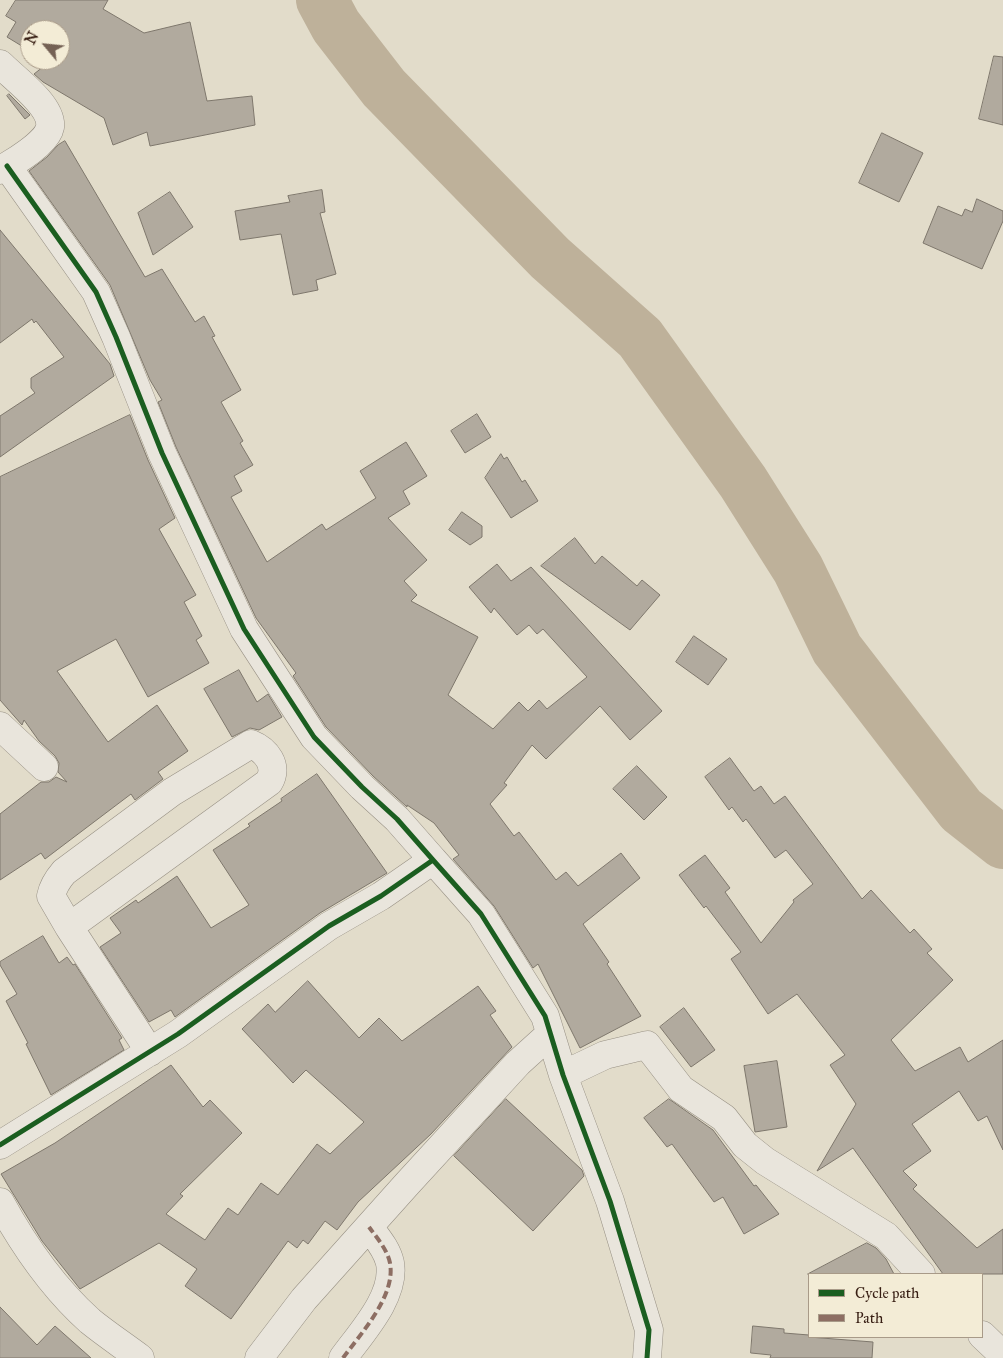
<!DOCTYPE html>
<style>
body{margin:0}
#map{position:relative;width:1003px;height:1358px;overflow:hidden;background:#e2dcca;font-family:"IM FELL Great Primer",serif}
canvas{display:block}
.legend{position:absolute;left:808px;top:1273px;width:175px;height:65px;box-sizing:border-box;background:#f3ecd6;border:1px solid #a89a88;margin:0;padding:6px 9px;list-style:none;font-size:15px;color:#381f14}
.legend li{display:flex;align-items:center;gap:10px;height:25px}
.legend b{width:25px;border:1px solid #a89a88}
.north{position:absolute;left:20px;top:20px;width:50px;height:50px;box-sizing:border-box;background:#f3ecd6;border:1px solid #a89a88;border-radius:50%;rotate:298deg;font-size:14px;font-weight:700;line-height:20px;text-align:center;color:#381f14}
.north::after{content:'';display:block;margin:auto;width:18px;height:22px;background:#746154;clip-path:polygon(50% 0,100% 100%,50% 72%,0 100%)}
</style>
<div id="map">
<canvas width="1003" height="1358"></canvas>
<ul class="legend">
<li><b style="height:6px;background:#1b5e20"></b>Cycle path</li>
<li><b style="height:6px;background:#8d6e63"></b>Path</li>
</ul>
<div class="north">N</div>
</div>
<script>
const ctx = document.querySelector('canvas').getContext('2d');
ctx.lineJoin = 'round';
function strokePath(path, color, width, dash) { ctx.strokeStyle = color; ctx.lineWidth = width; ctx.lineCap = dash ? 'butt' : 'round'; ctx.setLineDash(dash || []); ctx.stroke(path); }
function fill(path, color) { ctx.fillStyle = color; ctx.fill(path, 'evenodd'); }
strokePath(new Path2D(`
 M 322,0 L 336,26 L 384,88 L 550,258 L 640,338 L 743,482 L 798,569 L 837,649 L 961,810 L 1003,843`), '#beb19a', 52);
const building = new Path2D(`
 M 16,0 L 108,0 L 103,9 L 144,33 L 190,22 L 207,101 L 252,96 L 255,125 L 150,146 L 147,132 L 113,145 L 104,118 L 43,82 L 34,74 L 48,63 L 44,60 L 60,60 L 60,30 L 30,30 L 30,51 L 7,37 L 16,22 L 6,16 Z
 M 994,56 L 1003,57 L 1003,125 L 979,119 Z
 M 9,94 L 30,115 L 25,119 L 7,96 Z
 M 882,133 L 923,153 L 899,202 L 859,183 Z
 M 65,141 L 145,277 L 162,269 L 195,322 L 204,316 L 215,336 L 212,337 L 241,390 L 221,402 L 243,441 L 240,443 L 253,465 L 234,476 L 242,491 L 231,497 L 267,562 L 322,524 L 326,530 L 376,498 L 360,471 L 406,442 L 427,476 L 403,491 L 410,504 L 388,518 L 427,560 L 404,581 L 417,595 L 411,601 L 478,637 L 448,695 L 493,729 L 519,702 L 528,711 L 539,700 L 547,709 L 587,677 L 543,629 L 537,634 L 529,625 L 517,635 L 494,608 L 491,613 L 469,587 L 497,564 L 511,581 L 531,567 L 662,711 L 630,740 L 600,706 L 546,759 L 532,745 L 504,783 L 507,785 L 490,804 L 514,836 L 519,832 L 556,880 L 566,872 L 578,886 L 621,853 L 640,878 L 583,924 L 609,962 L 607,964 L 641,1016 L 580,1048 L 538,964 L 533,968 L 494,906 L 453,859 L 459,855 L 434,823 L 407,805 L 407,807 L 373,776 L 326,727 L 293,676 L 296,673 L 256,618 L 176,447 L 158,402 L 162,400 L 150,380 L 110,285 L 29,171 L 47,157 L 58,145 Z
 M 322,190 L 325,212 L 320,213 L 336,274 L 316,280 L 318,290 L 293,295 L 281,234 L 240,240 L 235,211 L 290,202 L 288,196 Z
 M 170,192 L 193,227 L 153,255 L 138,213 Z
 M 977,199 L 1003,211 L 1003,221 L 982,269 L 923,243 L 938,206 L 962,216 L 965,209 L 972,212 Z
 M 0,230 L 110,364 L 114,376 L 0,457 L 0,416 L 35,393 L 31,388 L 31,378 L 64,357 L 36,321 L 34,323 L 32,319 L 0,343 Z
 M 477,414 L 491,437 L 465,453 L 451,431 Z
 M 130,415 L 148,460 L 175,518 L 159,529 L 196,595 L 184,602 L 202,636 L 196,640 L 209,663 L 148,697 L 116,639 L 57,671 L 108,742 L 157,705 L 188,751 L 158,772 L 163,779 L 135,800 L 131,794 L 45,859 L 41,853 L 0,880 L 0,814 L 41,782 L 49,782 L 56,777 L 67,782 L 58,772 L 59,763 L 55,756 L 39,741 L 24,720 L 22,725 L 0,700 L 0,477 Z
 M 501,454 L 504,459 L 507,457 L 522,482 L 525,480 L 538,501 L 511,518 L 485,478 Z
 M 462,512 L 482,526 L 482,537 L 470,545 L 449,530 Z
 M 575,538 L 595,564 L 602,556 L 637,586 L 642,580 L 660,595 L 630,630 L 541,566 Z
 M 694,636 L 727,659 L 708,685 L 676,662 Z
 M 239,670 L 257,702 L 268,694 L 282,717 L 259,730 L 250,728 L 232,737 L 204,689 Z
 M 730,758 L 754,791 L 761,786 L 774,804 L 785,796 L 862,899 L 871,890 L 910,933 L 914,929 L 932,949 L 927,953 L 953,980 L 891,1040 L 915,1071 L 960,1047 L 968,1062 L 1003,1040 L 1003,1150 L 987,1116 L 978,1121 L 959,1091 L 912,1124 L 931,1151 L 903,1171 L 917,1185 L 913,1189 L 977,1248 L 1003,1229 L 1003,1274 L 943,1274 L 853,1148 L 817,1171 L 856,1104 L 830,1065 L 845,1055 L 797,994 L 768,1014 L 731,959 L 741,952 L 706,906 L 704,908 L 679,875 L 705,855 L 730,888 L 725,892 L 761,943 L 794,902 L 793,900 L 813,884 L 786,850 L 775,858 L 746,819 L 743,822 L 732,807 L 729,810 L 705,777 Z
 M 637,766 L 667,797 L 644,820 L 613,789 Z
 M 317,774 L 387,873 L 320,913 L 175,1017 L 171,1010 L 149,1022 L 100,947 L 121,933 L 110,918 L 136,900 L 138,903 L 177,876 L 211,928 L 249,905 L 213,850 L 250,826 L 248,824 L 282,801 L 281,799 Z
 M 43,936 L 59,963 L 67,957 L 73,965 L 75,964 L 122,1038 L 119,1040 L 124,1050 L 51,1095 L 26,1044 L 28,1043 L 6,1001 L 17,994 L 0,965 L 0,962 Z
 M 308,981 L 359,1038 L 379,1018 L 402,1041 L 478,986 L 496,1011 L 490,1015 L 512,1047 L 431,1134 L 358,1202 L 337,1230 L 325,1221 L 308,1244 L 303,1240 L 297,1248 L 288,1241 L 231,1319 L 185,1286 L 197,1269 L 159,1243 L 80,1289 L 42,1241 L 1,1174 L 55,1143 L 171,1065 L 203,1107 L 210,1100 L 242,1133 L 180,1194 L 183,1196 L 166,1214 L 205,1240 L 228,1208 L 238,1215 L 261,1183 L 278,1195 L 317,1144 L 330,1154 L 364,1122 L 306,1070 L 293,1083 L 242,1029 L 268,1004 L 275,1012 Z
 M 684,1008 L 715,1050 L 691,1067 L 660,1027 Z
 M 777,1061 L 787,1127 L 755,1132 L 744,1066 Z
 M 506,1099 L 582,1170 L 584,1176 L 533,1231 L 454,1156 Z
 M 669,1099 L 713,1130 L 754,1186 L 756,1185 L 779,1214 L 744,1234 L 723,1197 L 714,1202 L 672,1144 L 667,1147 L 644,1118 Z
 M 867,1243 L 876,1248 L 886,1259 L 894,1274 L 808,1274 Z
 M 0,1307 L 37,1345 L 55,1326 L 91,1358 L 0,1358 Z
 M 753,1326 L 784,1329 L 784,1333 L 809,1335 L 809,1337 L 873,1342 L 872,1358 L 770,1358 L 771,1355 L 751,1353 Z`);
fill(building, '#b1aa9e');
strokePath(building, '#7e776c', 1);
const minor = new Path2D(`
 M 0,64 C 14,78 53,106 50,127 C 47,143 13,163 0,170
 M 7,166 L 96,292 L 116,337 L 162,453 L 244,629 L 314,737 L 362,787 L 397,819 L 433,860
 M 0,726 L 44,767
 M 69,927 L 269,782 C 279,766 266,750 251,744 L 172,792 L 64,872 C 58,879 53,886 51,896 L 69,927 L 150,1052
 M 563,1075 L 605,1055 L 647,1045 L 681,1089 L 724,1118 L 745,1145 L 765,1161 L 886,1236 L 921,1274
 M 0,1145 L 178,1034 L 329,926 L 381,896 L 433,860 L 481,914 L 545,1016 L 563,1075 L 610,1201 L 649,1330 L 647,1358
 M 0,1202 C 24,1246 52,1287 90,1321 C 106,1334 124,1346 140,1358
 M 982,1335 L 1003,1355
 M 259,1358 L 304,1299 L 407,1184 L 518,1063 L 550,1034
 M 343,1358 C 361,1333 396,1296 390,1263 C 387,1249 377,1238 369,1227`);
strokePath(minor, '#979084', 29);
strokePath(minor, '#e9e5dc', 28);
strokePath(new Path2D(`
 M 343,1358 C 361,1333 396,1296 390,1263 C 387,1249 377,1238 369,1227`), '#8d6e63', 4, [8, 4]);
strokePath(new Path2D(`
 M 7,166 L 96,292 L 116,337 L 162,453 L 244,629 L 314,737 L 362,787 L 397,819 L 433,860
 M 0,1145 L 178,1034 L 329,926 L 381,896 L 433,860 L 481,914 L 545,1016 L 563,1075 L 610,1201 L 649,1330 L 647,1358`), '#1b5e20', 5);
</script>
